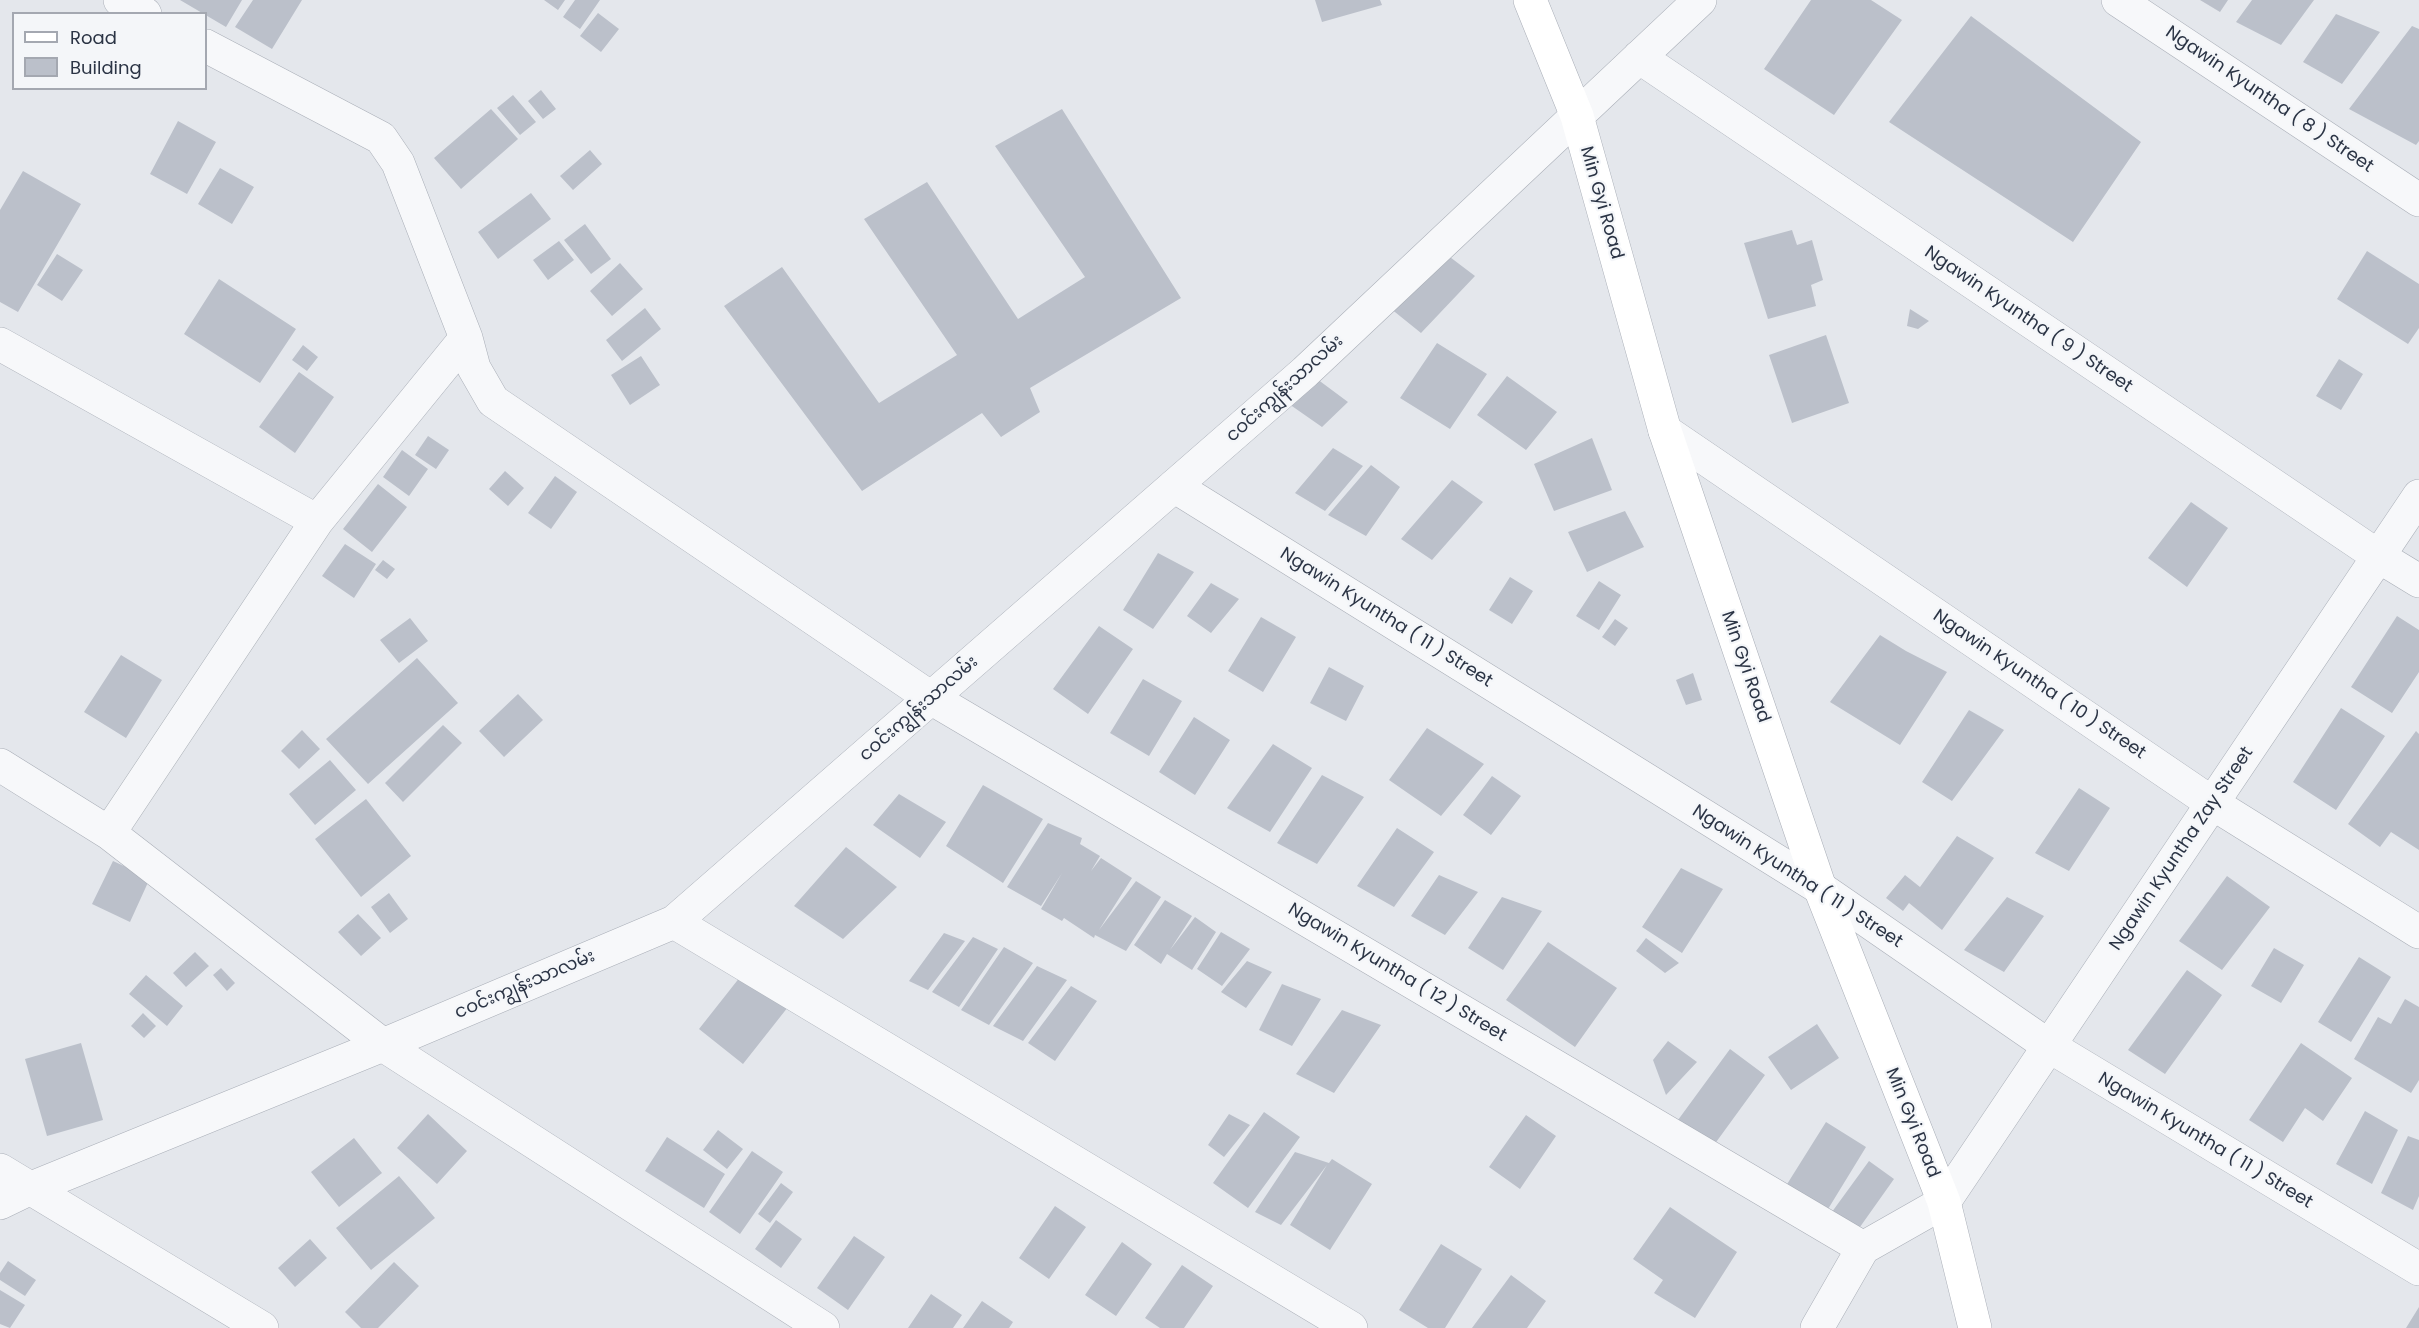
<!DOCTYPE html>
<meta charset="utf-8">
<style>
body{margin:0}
#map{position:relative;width:2419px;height:1328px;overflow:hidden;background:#e4e7ec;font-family:Poppins,sans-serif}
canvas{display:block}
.legend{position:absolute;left:12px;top:12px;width:195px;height:78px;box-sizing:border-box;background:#f4f6f9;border:2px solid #a4a8b1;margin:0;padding:8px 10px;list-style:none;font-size:18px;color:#2b3445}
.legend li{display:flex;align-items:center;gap:12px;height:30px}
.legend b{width:30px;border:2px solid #a4a8b1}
</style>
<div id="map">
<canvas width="2419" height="1328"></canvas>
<ul class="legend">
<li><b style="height:8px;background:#fff"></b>Road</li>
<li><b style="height:16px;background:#bbc0ca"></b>Building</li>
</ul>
</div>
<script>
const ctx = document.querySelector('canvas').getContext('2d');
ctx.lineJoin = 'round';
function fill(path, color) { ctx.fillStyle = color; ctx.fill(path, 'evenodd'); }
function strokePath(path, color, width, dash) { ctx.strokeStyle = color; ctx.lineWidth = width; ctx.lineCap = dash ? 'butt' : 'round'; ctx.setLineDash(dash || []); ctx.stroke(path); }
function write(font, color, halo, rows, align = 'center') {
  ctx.font = font + ' Poppins,"Noto Sans Myanmar",sans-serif'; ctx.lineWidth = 4.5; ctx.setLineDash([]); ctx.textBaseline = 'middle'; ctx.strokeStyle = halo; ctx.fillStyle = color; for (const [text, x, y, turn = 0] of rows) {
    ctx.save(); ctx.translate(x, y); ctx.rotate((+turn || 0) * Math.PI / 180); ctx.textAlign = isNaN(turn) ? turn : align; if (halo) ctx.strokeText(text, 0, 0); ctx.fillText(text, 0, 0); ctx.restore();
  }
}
fill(new Path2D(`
 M 180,0 L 242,0 L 226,27 Z
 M 253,0 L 302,0 L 272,49 L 235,27 Z
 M 544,0 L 565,0 L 558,10 Z
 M 575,0 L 600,0 L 580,29 L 563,17 Z
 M 1315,0 L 1380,0 L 1382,5 L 1322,22 Z
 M 1811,0 L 1871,0 L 1902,20 L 1834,115 L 1764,69 Z
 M 2200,0 L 2228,0 L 2220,12 Z
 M 2252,0 L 2314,0 L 2281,45 L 2236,22 Z
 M 598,13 L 619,29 L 601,52 L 580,36 Z
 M 2336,14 L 2380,32 L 2342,84 L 2303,62 Z
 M 1971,16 L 2141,142 L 2073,242 L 1889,122 Z
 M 2412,26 L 2419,29 L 2419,141 L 2416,145 L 2349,109 Z
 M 541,90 L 556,109 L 543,119 L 528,101 Z
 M 513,95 L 536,122 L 520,135 L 497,108 Z
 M 491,109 L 518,139 L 461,189 L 434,158 Z
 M 1062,109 L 1181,298 L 1030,388 L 1040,412 L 1001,437 L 982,413 L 862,491 L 724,306 L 782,267 L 879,403 L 957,355 L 864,219 L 927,182 L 1018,319 L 1085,277 L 995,146 Z
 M 178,121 L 216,142 L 187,194 L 150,174 Z
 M 590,150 L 602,164 L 573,190 L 560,176 Z
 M 220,168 L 254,187 L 232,224 L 198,204 Z
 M 23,171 L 81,204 L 18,312 L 0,302 L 0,210 Z
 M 531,193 L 551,219 L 498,259 L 478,232 Z
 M 585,224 L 611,259 L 591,274 L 564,240 Z
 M 1792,230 L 1797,245 L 1812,240 L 1823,280 L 1811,285 L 1816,306 L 1768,319 L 1744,243 Z
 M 559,241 L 574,260 L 548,280 L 533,260 Z
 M 1438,248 L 1475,276 L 1421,333 L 1385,304 Z
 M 2367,251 L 2419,284 L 2419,328 L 2408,344 L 2337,299 Z
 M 57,254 L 83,270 L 62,301 L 37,285 Z
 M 620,263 L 643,289 L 612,316 L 590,291 Z
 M 219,279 L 296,329 L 260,383 L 184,334 Z
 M 645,308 L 661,329 L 622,361 L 606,340 Z
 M 1910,309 L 1929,321 L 1918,329 L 1907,326 Z
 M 1826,335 L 1849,403 L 1792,423 L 1769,355 Z
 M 1437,343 L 1487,374 L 1450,429 L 1400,398 Z
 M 303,345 L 318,357 L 307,371 L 292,360 Z
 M 641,356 L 660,385 L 630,405 L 611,375 Z
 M 2339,359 L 2363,374 L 2341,410 L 2316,396 Z
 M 299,372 L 334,397 L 295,453 L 259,427 Z
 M 1313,376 L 1348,402 L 1322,427 L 1289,404 Z
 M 1507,376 L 1557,412 L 1526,450 L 1477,415 Z
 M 428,436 L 449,450 L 436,469 L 415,455 Z
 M 1592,438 L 1612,490 L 1554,511 L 1534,464 Z
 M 1333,448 L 1363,466 L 1325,511 L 1295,493 Z
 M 402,450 L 428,469 L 409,496 L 383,477 Z
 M 1371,465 L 1400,487 L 1366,536 L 1328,515 Z
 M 505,471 L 524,488 L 508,506 L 489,489 Z
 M 555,476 L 577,492 L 551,529 L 528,513 Z
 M 1452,480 L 1483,502 L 1432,560 L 1401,539 Z
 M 378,484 L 407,507 L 372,552 L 343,529 Z
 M 2191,502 L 2228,528 L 2187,587 L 2148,558 Z
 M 1625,511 L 1644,547 L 1587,572 L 1568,532 Z
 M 345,544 L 376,564 L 354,598 L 322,576 Z
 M 1158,553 L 1194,572 L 1153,629 L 1123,610 Z
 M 383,560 L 395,569 L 387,579 L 375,570 Z
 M 1510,577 L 1533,591 L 1512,624 L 1489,610 Z
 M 1599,581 L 1621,595 L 1599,630 L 1576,616 Z
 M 1211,583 L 1239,599 L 1211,633 L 1187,616 Z
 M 2397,616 L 2419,630 L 2419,672 L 2392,713 L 2351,687 Z
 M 1261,617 L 1296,637 L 1263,692 L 1228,671 Z
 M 410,618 L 428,641 L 399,663 L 380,640 Z
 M 1615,619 L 1628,628 L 1615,646 L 1602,637 Z
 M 1099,626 L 1133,649 L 1088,714 L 1053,689 Z
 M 1880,635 L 1906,651 L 1947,672 L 1900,745 L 1830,702 Z
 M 121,655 L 162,680 L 126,738 L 84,712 Z
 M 417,658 L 458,703 L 368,784 L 326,739 Z
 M 1329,667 L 1364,686 L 1346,721 L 1310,703 Z
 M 1693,673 L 1702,700 L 1686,705 L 1676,680 Z
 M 1143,679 L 1182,701 L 1149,756 L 1110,733 Z
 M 518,694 L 543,720 L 504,757 L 479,731 Z
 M 2341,708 L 2385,736 L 2336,810 L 2293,782 Z
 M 1969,710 L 2004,730 L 1952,801 L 1922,782 Z
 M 1194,717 L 1230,740 L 1195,795 L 1159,772 Z
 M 443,725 L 462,743 L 403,802 L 385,783 Z
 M 1427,728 L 1484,764 L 1441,816 L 1389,780 Z
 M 302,730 L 320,749 L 299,769 L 281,751 Z
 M 2416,731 L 2419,734 L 2419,850 L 2391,832 L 2380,847 L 2348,824 Z
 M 1273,744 L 1312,768 L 1270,832 L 1227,808 Z
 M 330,760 L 356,790 L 315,825 L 289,794 Z
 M 1322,775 L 1364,797 L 1317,864 L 1277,843 Z
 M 1492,776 L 1521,796 L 1491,835 L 1463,815 Z
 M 983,785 L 1043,819 L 1003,883 L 946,846 Z
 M 2079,788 L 2110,808 L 2069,871 L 2035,853 Z
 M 899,794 L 946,822 L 920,858 L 873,825 Z
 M 366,799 L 411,856 L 361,897 L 315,839 Z
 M 1048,823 L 1082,838 L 1080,844 L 1100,856 L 1091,871 L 1101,858 L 1132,878 L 1099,930 L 1136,881 L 1161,897 L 1126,951 L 1095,935 L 1094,938 L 1064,918 L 1062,921 L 1041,909 L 1062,873 L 1041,906 L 1007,887 Z
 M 1397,828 L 1434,852 L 1394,907 L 1357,886 Z
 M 1957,836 L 1994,858 L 1942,930 L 1909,903 L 1903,911 L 1886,898 L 1905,875 L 1920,887 Z
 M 846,847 L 897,887 L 843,939 L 794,906 Z
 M 113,861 L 150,878 L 130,922 L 92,904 Z
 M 1681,868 L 1723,889 L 1682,953 L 1642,927 Z
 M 1439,875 L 1478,892 L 1445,935 L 1411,916 Z
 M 2227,876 L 2270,907 L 2222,970 L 2179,941 Z
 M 389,893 L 408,919 L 390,933 L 371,907 Z
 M 1502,897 L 1542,911 L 1503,970 L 1468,948 Z
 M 2007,897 L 2044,916 L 2004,972 L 1964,950 Z
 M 1165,900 L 1192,916 L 1170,950 L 1195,917 L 1216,932 L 1192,970 L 1167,954 L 1161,964 L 1134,945 Z
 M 358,914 L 381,938 L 361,956 L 338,932 Z
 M 1221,932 L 1250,949 L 1222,986 L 1197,969 Z
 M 944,933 L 965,941 L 928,990 L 909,981 Z
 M 973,937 L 998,949 L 959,1007 L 932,992 Z
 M 1646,938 L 1679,963 L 1665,973 L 1636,951 Z
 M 1548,942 L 1617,988 L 1575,1047 L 1506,1000 Z
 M 1004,947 L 1033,963 L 989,1025 L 961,1010 Z
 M 2274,948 L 2304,965 L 2281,1003 L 2251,986 Z
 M 195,952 L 209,966 L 186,987 L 173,973 Z
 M 2359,957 L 2391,977 L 2351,1042 L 2318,1022 Z
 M 1247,961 L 1272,972 L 1246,1008 L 1221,992 Z
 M 1037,966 L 1067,980 L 1023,1041 L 993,1026 Z
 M 221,968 L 235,983 L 227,991 L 213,975 Z
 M 2187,970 L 2222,995 L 2165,1074 L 2128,1050 Z
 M 744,972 L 788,1007 L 743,1064 L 699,1029 Z
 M 146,975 L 183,1006 L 167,1026 L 129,994 Z
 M 1282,984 L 1321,999 L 1292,1046 L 1259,1030 Z
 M 1071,986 L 1097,1001 L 1055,1061 L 1028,1043 Z
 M 2405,999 L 2419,1007 L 2419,1080 L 2411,1093 L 2354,1059 L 2378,1017 L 2391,1024 Z
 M 1342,1010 L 1381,1025 L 1334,1093 L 1296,1074 Z
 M 143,1013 L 156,1026 L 144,1038 L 131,1026 Z
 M 1817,1024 L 1839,1058 L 1791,1090 L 1768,1057 Z
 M 1668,1041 L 1697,1062 L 1666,1095 L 1653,1060 Z
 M 81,1043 L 103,1120 L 47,1136 L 25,1059 Z
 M 2301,1043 L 2352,1078 L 2323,1121 L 2305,1108 L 2283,1142 L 2249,1120 Z
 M 1730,1049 L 1765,1075 L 1714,1145 L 1678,1120 Z
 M 2365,1111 L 2398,1130 L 2372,1184 L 2336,1164 Z
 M 1264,1112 L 1300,1137 L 1248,1208 L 1213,1183 Z
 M 428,1114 L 467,1151 L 437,1184 L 397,1148 Z
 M 1229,1114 L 1250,1125 L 1224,1157 L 1208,1145 Z
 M 1526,1115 L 1556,1136 L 1520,1189 L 1489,1167 Z
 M 1826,1122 L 1866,1147 L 1825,1214 L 1784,1189 Z
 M 718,1130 L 743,1149 L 727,1169 L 703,1150 Z
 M 2408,1136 L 2419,1140 L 2419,1196 L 2413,1210 L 2381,1193 Z
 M 667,1137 L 725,1174 L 704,1208 L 645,1171 Z
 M 354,1138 L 382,1173 L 339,1207 L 311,1172 Z
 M 752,1151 L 783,1172 L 740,1234 L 709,1212 Z
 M 1295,1152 L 1329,1163 L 1332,1159 L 1372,1184 L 1330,1250 L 1290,1225 L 1327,1165 L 1281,1225 L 1255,1212 Z
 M 1869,1161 L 1894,1179 L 1855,1234 L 1829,1216 Z
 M 399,1176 L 435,1218 L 371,1270 L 336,1228 Z
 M 781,1183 L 793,1192 L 770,1223 L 758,1214 Z
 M 1055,1206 L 1086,1227 L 1049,1279 L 1019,1258 Z
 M 1670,1207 L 1737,1252 L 1695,1318 L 1654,1293 L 1663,1280 L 1633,1259 Z
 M 776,1220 L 802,1239 L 781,1268 L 755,1249 Z
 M 854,1236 L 885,1257 L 848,1310 L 817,1288 Z
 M 310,1239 L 327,1258 L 295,1287 L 278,1268 Z
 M 1122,1242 L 1152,1264 L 1116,1316 L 1085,1295 Z
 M 1441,1244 L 1482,1269 L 1445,1328 L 1428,1328 L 1399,1310 Z
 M 8,1261 L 36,1280 L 25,1296 L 0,1280 L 0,1273 Z
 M 394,1262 L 419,1286 L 378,1328 L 361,1328 L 345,1312 Z
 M 1182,1265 L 1213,1286 L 1184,1328 L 1160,1328 L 1145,1318 Z
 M 1511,1275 L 1546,1301 L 1527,1328 L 1472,1328 Z
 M 0,1290 L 25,1305 L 10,1328 L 0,1324 Z
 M 931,1294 L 962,1315 L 953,1328 L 908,1328 Z
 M 982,1301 L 1013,1322 L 1009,1328 L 963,1328 Z
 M 2419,1307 L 2419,1328 L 2406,1328 Z`), '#bbc0ca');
const minor = new Path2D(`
 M 120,0 L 145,14
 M 2118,0 L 2419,200
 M 206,46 L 381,138 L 398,163 L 466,338 L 474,368 L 493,401 L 931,698 L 1863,1248
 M 1639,57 L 2378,556 L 2419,581
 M 0,344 L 317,521
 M 1665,431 L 2212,803 L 2419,932
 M 1174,486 L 1820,888 L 2049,1046 L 2419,1269
 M 0,765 L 109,833 L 383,1045 L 823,1328
 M 109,833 L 317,521 L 466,338
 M 674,922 L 1351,1328
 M 0,1170 L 262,1328
 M 0,1203 L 29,1189 L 383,1045 L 674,922 L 1305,372 L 1700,0
 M 1817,1328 L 1863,1248 L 1944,1202 L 2419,496`);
const secondary = new Path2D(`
 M 1530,0 L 1577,116 L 1665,431 L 1820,888 L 1944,1202 L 1975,1328`);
strokePath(minor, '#a9aeb7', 34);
strokePath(secondary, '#a9aeb7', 34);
strokePath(minor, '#f7f8fa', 33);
strokePath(secondary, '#fff', 33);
write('18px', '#2b3445', '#f4f6f9', [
 ["Ngawin Kyuntha ( 8 ) Street",2269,100,34],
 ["Min Gyi Road",1601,203,74],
 ["Ngawin Kyuntha ( 9 ) Street",2028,320,34],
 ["ငဝင်းကျွန်းသာလမ်း",1285,389,-42],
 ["Ngawin Kyuntha ( 11 ) Street",1386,618,32],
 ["Min Gyi Road",1745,667,71],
 ["Ngawin Kyuntha ( 10 ) Street",2039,685,34],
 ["ငဝင်းကျွန်းသာလမ်း",919,709,-41],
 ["Ngawin Kyuntha Zay Street",2182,849,-56],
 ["Ngawin Kyuntha ( 11 ) Street",1797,877,33],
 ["Ngawin Kyuntha ( 12 ) Street",1397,973,31],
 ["ငဝင်းကျွန်းသာလမ်း",525,985,-23],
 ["Min Gyi Road",1912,1123,68],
 ["Ngawin Kyuntha ( 11 ) Street",2205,1141,31]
]);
</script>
